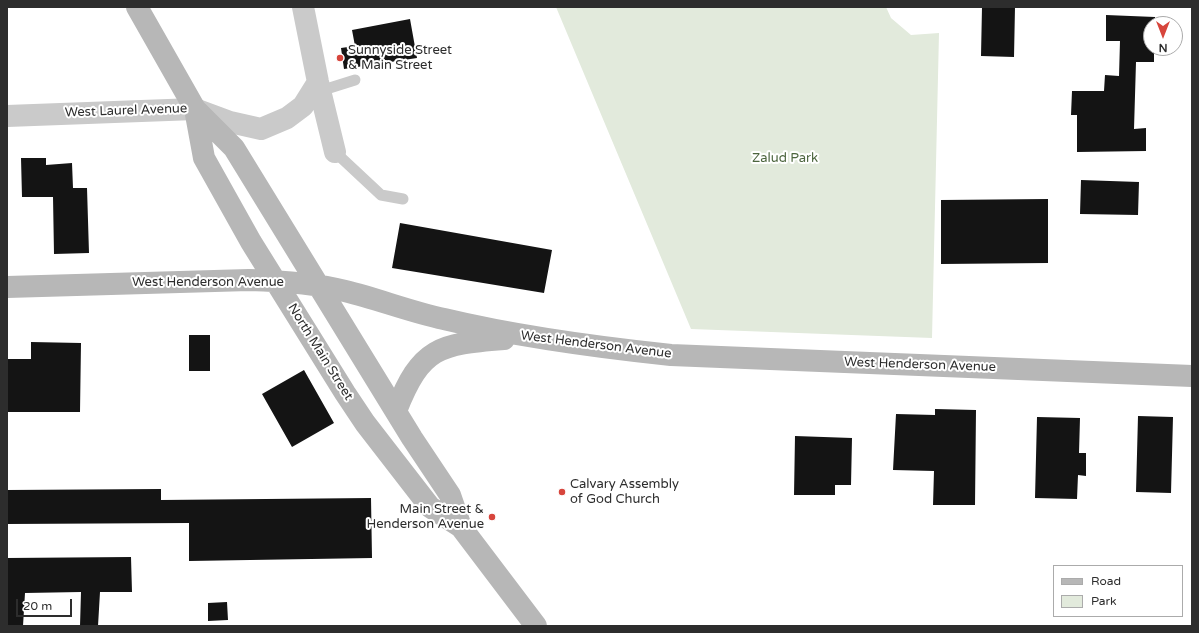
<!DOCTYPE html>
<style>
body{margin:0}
#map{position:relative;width:1199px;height:633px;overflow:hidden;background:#fff;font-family:"Varela Round",sans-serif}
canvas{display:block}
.frame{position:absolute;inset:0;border:8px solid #2d2d2d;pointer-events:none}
.legend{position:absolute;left:1053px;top:565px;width:130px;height:52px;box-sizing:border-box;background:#fff;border:1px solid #ababab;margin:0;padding:5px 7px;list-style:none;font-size:12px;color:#2d2d2d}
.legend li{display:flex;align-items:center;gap:8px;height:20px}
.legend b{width:20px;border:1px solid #ababab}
.north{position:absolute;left:1143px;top:16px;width:40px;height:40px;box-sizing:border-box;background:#fff;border:1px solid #ababab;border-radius:50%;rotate:180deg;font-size:11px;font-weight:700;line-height:16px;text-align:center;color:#2d2d2d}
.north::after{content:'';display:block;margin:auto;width:14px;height:18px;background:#d7453c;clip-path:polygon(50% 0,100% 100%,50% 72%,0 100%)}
.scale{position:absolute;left:16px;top:599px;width:56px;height:18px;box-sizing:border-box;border:2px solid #2d2d2d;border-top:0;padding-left:5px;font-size:12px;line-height:14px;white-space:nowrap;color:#2d2d2d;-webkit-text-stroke:3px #fff;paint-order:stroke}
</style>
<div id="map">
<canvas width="1199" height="633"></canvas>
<div class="frame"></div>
<ul class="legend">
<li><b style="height:5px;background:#b7b7b7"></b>Road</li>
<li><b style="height:11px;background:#e2eadc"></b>Park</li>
</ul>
<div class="north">N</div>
<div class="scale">20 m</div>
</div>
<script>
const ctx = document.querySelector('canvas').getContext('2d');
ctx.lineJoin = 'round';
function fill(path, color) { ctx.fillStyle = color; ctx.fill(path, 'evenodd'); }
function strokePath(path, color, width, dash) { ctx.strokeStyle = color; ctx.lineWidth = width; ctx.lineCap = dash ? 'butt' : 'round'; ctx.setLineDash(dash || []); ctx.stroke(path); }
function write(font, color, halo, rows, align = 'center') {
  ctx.font = font + ' "Varela Round",sans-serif'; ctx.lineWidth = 4; ctx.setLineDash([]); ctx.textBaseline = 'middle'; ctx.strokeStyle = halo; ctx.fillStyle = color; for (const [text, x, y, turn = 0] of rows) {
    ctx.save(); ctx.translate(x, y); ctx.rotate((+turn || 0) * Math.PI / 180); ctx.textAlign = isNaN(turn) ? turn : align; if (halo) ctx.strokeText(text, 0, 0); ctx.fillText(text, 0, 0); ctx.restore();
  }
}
fill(new Path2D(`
 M 556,7 L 886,7 L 891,18 L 911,35 L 939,33 L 932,338 L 691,329 Z`), '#e2eadc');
fill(new Path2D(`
 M 982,7 L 1015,7 L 1014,57 L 981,56 Z
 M 1106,15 L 1155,17 L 1155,24 L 1151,24 L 1151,48 L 1154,48 L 1154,62 L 1136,62 L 1134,129 L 1146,128 L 1146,151 L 1077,152 L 1077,115 L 1071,115 L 1072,91 L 1104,91 L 1105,75 L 1119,76 L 1120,41 L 1106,41 Z
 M 410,19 L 417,58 L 344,69 L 341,48 L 355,46 L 352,30 Z
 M 21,158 L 46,158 L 46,165 L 72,163 L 73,188 L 87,188 L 89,253 L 54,254 L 53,197 L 22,197 Z
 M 1081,180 L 1139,182 L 1138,215 L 1080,214 Z
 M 1048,199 L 1048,263 L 941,264 L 941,200 Z
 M 400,223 L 552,250 L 544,293 L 392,268 Z
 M 189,335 L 210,335 L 210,371 L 189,371 Z
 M 31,342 L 81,343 L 80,412 L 7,412 L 7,359 L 31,359 Z
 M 304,370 L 334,423 L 292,447 L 262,394 Z
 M 935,409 L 976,410 L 975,505 L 933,505 L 934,471 L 893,470 L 896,414 L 935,415 Z
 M 1138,416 L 1173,417 L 1171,493 L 1136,492 Z
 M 1037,417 L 1080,418 L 1079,453 L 1086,453 L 1086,476 L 1078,475 L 1077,499 L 1035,498 Z
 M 795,436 L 852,438 L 851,485 L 835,485 L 835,495 L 794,495 Z
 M 161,489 L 161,500 L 371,498 L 372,558 L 189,561 L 189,523 L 7,524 L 7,490 Z
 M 131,557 L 132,592 L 100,592 L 98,626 L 80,626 L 81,592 L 25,593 L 23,626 L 7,626 L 7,558 Z
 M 227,602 L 228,620 L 208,621 L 208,603 Z`), '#141414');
strokePath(new Path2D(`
 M 320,91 L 355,80
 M 335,152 L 381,195 L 403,199`), '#cacaca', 11);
strokePath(new Path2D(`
 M 303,7 L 318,82 L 335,152
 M 7,116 L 195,109 L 230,122 L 261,129 L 287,118 L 303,106 L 318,82`), '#cacaca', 22);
strokePath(new Path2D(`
 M 137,7 L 195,109 L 234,148 L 412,438 L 450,495 L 461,527 L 536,626
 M 195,109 L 204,158 L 251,242 L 345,393 L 365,423 L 430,507 L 461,527
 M 7,287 L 249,280 C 281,281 314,283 345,291 C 378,299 411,312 444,319 C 519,337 595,347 671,355 L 1192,376
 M 396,411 C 421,347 439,344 504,339`), '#b7b7b7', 22);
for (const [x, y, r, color] of [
 [340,58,4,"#d7453c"],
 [562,492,4,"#d7453c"],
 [492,517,4,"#d7453c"]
]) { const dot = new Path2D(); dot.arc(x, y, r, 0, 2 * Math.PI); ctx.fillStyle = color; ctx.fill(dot); strokePath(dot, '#fff', 1.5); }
write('13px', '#2d2d2d', '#fff', [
 ["Sunnyside Street",348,51],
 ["& Main Street",348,66],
 ["Calvary Assembly",570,485],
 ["of God Church",570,500],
 ["Main Street &",484,510,"right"],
 ["Henderson Avenue",484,525,"right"]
], 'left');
write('13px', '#2d2d2d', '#fff', [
 ["West Laurel Avenue",126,111,-2],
 ["West Henderson Avenue",208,283],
 ["West Henderson Avenue",596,345,7],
 ["North Main Street",320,352,58],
 ["West Henderson Avenue",920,365,2]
]);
write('13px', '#4c653e', '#fff', [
 ["Zalud Park",785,159]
]);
</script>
